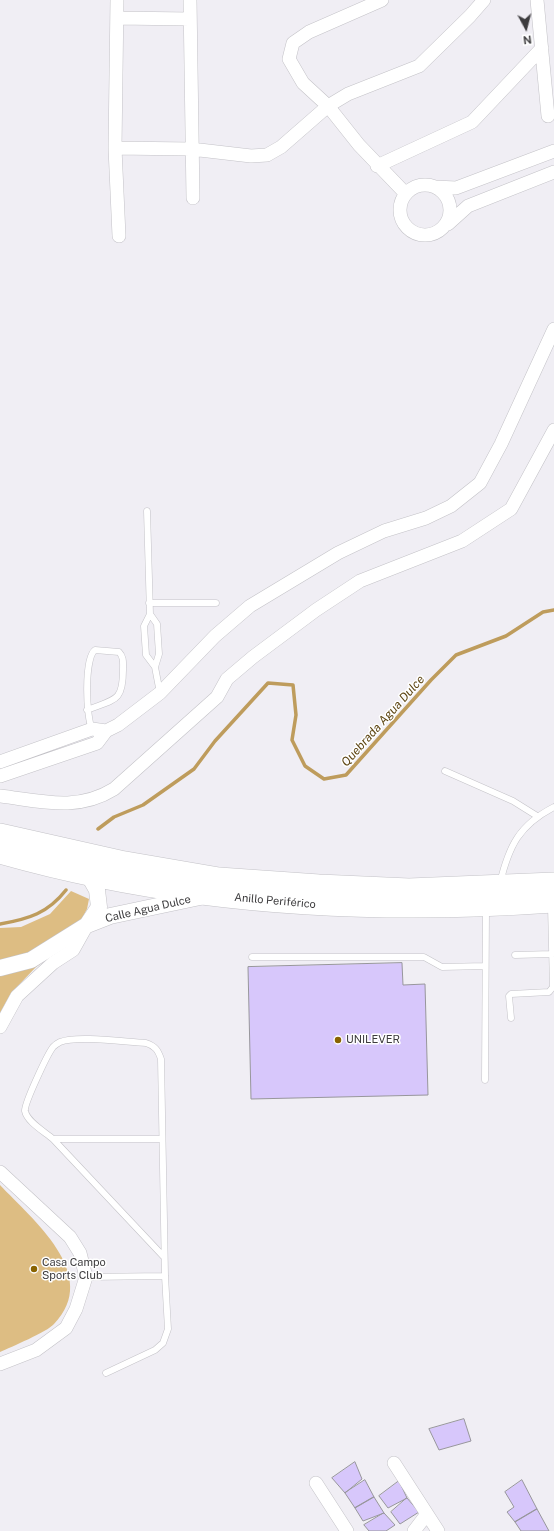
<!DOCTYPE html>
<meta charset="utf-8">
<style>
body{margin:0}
#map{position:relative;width:554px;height:1531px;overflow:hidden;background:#f0eef4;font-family:"Public Sans",sans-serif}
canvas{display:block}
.north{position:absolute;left:506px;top:8px;width:40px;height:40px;-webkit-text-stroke:3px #fff;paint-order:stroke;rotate:173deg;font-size:11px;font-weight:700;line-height:16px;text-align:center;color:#3d3c3e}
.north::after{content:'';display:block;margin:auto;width:14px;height:18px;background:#3d3c3e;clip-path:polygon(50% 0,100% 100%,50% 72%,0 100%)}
</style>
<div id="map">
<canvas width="554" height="1531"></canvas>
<div class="north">N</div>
</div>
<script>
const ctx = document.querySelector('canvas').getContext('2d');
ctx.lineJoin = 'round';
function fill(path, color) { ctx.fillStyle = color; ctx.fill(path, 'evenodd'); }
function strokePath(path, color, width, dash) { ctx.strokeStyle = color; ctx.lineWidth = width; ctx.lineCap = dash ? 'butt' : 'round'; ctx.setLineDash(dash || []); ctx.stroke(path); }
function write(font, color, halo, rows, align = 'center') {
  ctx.font = font + ' "Public Sans",sans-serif'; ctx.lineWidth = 3; ctx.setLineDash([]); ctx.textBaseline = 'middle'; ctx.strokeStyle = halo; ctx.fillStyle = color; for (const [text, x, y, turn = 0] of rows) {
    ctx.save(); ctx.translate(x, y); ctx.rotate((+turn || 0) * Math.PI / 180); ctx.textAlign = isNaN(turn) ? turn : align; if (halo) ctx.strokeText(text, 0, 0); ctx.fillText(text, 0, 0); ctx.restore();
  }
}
fill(new Path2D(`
 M 71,891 L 89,899 L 87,909 L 69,943 L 36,967 L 11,993 L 0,1013 L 0,928 L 21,927 L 50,914 Z
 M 0,1185 C 32,1219 102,1275 54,1324 C 47,1332 11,1347 0,1352 Z`), '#ddbd83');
strokePath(new Path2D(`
 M 98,829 L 114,817 L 143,805 L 194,769 L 215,741 L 268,683 L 293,685 L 296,715 L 292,740 L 305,766 L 324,779 L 346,775 L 431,680 L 456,655 L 506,636 L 543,612 L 554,610
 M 0,924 C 29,919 48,913 66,890`), '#be9c5c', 3.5);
const building = new Path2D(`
 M 402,963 L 403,985 L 425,984 L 428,1095 L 251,1099 L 248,967 Z
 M 464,1419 L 471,1441 L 439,1450 L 429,1429 Z
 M 355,1462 L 362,1479 L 345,1493 L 332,1478 Z
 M 365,1480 L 374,1497 L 355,1508 L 345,1493 Z
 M 522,1480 L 537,1509 L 515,1522 L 507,1512 L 514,1507 L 505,1492 Z
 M 399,1481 L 407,1498 L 388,1508 L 379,1496 Z
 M 374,1497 L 384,1513 L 363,1521 L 355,1508 Z
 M 407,1498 L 419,1512 L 400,1524 L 391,1512 Z
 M 537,1509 L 549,1531 L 521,1531 L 515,1522 Z
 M 384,1513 L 395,1525 L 386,1531 L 369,1531 L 364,1525 Z`);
fill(building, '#d7c7fb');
strokePath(building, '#97969b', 1);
const service = new Path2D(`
 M 147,511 L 150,614 L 144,626 L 146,655 L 155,667
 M 149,603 L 216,603
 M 150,614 L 157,624 L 159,654 L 155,667 L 160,693
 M 87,710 C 115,699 123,702 123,670 C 123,663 124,657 119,652 L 95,650 C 84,658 86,717 92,729
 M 445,771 L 513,801 L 537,816
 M 500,883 C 509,846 519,825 554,807
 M 515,955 L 552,954
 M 252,957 L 424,957 L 442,967 L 485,966
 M 511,1018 L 509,996 L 511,994 L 549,992 L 553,987 L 551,906
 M 485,1080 L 486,909
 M 53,1139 L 162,1139
 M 86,1277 L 165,1276
 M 106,1373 L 155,1350 L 163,1343 L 168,1329 L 165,1276 L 161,1059 C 158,1050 155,1046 146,1043 C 125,1042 77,1035 60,1042 C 58,1043 55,1045 53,1047 C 47,1055 24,1104 25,1111 C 27,1122 45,1132 53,1139 L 164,1257`);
const minor = new Path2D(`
 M 117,0 L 115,148 L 119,236
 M 190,0 L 193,198
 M 382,0 L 309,32 L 293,43 L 289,59 L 303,83 L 328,106 L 359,145 L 406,194
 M 537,0 L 548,116
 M 117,18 L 190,19
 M 115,148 L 191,149 L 251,156 L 267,155 L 281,147 L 328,106 L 348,94 L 419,66 L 470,16 L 484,0
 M 377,166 L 472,122 L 542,48
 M400 210a25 25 0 1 1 50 0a25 25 0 1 1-50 0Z
 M 435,187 L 456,188 L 554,151
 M 448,224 L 468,206 L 554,172
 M 0,762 L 92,729 L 106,731
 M 0,776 L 97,743 L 106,731 L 118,725 L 160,693 L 215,636 L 250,606 L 338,553 L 384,531 L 426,518 L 451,506 L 480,483 L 501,444 L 554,329
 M 0,796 C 41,801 77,812 114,789 L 217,697 L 227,679 L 253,657 L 316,610 L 360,581 L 462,541 L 511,509 L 554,430
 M 0,1027 L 17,996 L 53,963 L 73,950 L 87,925
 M 0,1172 L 70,1237 L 80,1253 L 86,1277 L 76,1309 L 66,1328 L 36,1350 L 0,1364
 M 394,1463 L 438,1531
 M 316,1483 L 347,1531
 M 414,1531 L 427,1514`);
const tertiary = new Path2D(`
 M 87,925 L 99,907 L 97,890 L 89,876
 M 0,968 L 31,960 L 87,925 L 110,916 L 200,897`);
const trunk = new Path2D(`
 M 0,834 L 120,861 L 219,878 L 319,885 L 409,889 L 554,883
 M 0,853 C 179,904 369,915 554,902`);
strokePath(service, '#c3c2c7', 7);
strokePath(minor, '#c3c2c7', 14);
strokePath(tertiary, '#c3c2c7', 17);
strokePath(trunk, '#c3c2c7', 22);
strokePath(service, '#fff', 6);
strokePath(minor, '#fff', 13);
strokePath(tertiary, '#fff', 16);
strokePath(trunk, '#fff', 21);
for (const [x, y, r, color] of [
 [338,1040,4,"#896301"],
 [34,1269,4,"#896301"]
]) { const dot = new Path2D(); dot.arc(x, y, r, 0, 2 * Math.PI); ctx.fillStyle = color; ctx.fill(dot); strokePath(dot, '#fff', 1.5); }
write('11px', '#3d3c3e', '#fff', [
 ["Anillo Periférico",275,901,5],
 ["Calle Agua Dulce",148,909,-13]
]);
write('11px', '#3d3c3e', '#fff', [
 ["UNILEVER",346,1040],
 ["Casa Campo",42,1263],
 ["Sports Club",42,1276]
], 'left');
write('italic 12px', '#5e4614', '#fff', [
 ["Quebrada Agua Dulce",383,721,-48]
]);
</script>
